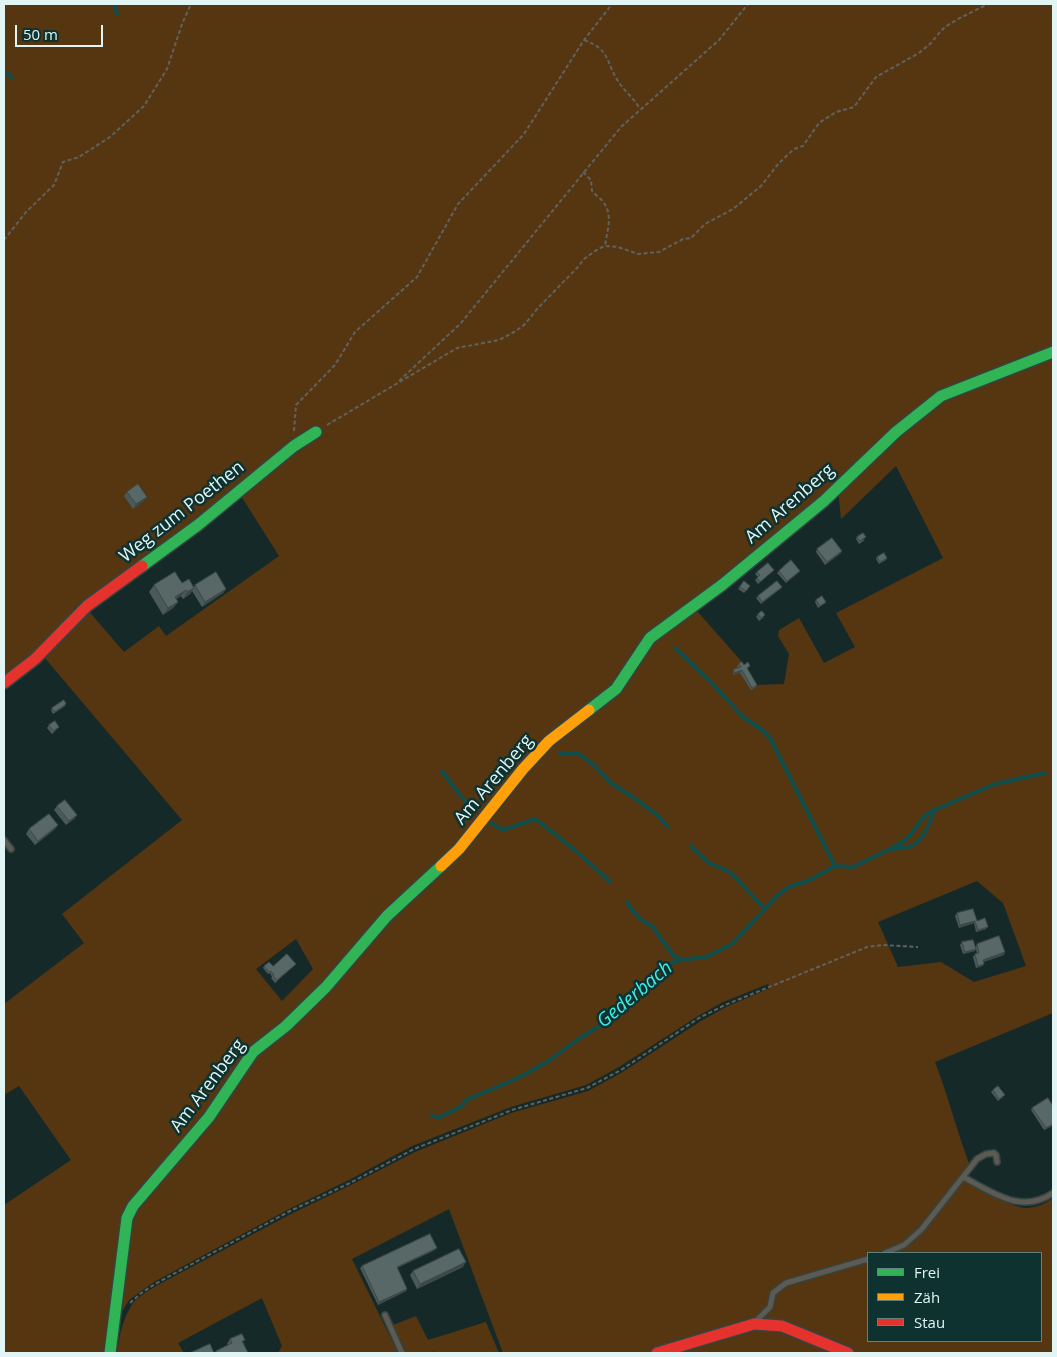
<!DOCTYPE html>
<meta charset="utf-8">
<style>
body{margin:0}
#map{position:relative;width:1057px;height:1357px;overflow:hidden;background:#152a28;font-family:"Open Sans",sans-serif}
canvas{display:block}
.frame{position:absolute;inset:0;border:5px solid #e1f5f4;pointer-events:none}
.legend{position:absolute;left:867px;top:1252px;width:175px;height:90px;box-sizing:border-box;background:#0d3230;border:1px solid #62807e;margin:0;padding:6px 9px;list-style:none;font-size:15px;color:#e1f5f4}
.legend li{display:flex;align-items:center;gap:10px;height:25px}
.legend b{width:25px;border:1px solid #62807e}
.scale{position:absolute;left:15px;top:25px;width:88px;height:22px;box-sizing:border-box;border:2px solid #e1f5f4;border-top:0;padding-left:6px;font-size:15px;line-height:18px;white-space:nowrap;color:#e1f5f4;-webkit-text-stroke:4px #0d3230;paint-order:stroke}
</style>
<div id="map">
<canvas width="1057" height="1357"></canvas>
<div class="frame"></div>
<ul class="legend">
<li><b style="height:6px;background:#30b455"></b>Frei</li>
<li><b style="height:6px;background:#ff9f0a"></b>Zäh</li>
<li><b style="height:6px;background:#e5322d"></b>Stau</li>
</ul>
<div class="scale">50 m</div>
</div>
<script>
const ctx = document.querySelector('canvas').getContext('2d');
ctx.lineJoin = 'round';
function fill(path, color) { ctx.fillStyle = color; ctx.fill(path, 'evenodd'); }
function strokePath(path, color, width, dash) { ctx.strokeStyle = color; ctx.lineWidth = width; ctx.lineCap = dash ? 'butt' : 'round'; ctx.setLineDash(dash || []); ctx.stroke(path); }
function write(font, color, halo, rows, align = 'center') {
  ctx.font = font + ' "Open Sans",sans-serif'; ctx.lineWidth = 5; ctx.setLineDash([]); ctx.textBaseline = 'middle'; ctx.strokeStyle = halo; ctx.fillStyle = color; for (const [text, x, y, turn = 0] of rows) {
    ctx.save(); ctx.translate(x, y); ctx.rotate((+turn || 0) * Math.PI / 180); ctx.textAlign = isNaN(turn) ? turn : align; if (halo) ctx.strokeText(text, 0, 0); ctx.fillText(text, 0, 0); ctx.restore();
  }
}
fill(new Path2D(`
 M 4,4 L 1053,4 L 1053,1013 L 935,1062 C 948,1095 956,1129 969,1163 C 959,1176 949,1190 938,1203 C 920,1227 901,1253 868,1253 L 868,1256 L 785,1282 L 771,1291 L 768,1306 L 755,1320 L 646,1353 L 503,1353 L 449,1209 L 352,1259 L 398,1353 L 278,1353 L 282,1346 L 262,1298 L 178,1343 L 184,1353 L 117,1353 C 119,1336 123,1318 133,1303 C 139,1296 148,1291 156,1286 L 291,1214 L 351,1185 L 415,1152 L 511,1113 L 588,1091 L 621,1073 L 701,1021 L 726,1007 L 770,988 L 768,984 L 723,1002 L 698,1016 L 619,1067 L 586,1085 L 511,1107 L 412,1146 L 349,1180 L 289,1209 L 154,1282 L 129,1300 L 120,1315 L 131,1218 L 136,1208 L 212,1118 L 256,1054 L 288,1029 L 328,991 L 323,982 L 284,1023 L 252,1049 L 208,1114 L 131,1205 L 126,1217 L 108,1353 L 4,1353 L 4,1205 L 71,1160 L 19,1086 L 4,1095 L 4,1004 L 84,943 L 62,914 L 182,820 L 44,657 L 87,609 L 124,652 L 159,626 L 166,636 L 279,556 L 241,496 L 303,444 L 318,435 L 313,428 L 300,436 L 195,521 L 108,583 L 83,604 L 22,665 L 4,679 ZM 896,466 L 943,558 L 836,613 L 855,647 L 824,663 L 799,618 L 779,630 L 778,636 L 789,654 L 784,684 L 756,685 L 742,662 L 697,611 L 732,585 L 731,574 L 779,533 L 838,489 L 841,519 ZM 977,881 L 1003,903 L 1026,966 L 974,982 L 941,962 L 898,967 L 878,922 ZM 296,939 L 313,969 L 282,1001 L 256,969 Z
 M 964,1179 C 979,1187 1011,1209 1028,1208 C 1038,1207 1045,1204 1053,1198 L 1053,1353 L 667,1353 L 760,1322 L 773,1307 L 775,1294 L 787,1286 L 868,1261 L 868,1341 L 1041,1341 L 1041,1253 L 891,1253 L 904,1247 Z
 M 416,1316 L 428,1340 L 486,1322 L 499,1353 L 435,1353 L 433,1349 L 434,1353 L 406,1353 L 393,1325 Z`), '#553611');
strokePath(new Path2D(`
 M 114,4 L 117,14
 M 4,72 L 12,77
 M 675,648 L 710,681 L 743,717 L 761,729 L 770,738 L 835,866
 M 560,753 L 579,754 L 595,766 L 611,783 L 633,797 L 657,815 L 668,827
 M 442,771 L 459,794 L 476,812
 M 491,823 L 503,830 L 535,819 C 561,838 586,859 610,882
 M 691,846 L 699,854 L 709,863 L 730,872 L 765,909
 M 893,849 C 898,848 904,848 909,847 C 924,841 930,823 934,810
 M 627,902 L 632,910 L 640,919 L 652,926 L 673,955 L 680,960
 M 431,1116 L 440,1117 L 460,1107 L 466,1100 L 516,1079 L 547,1062 L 580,1038 L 606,1022 L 636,991 L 666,965 L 680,960 L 706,957 L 732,944 L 779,894 L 789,887 L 810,880 L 835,866 L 853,867 L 890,849 L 907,839 L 923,818 L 930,812 L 995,784 L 1045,773`), '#104e4c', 4);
const lane = new Path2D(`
 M 4,840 L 11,849
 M 963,1177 C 992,1192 1021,1215 1053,1193
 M 885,1253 L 904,1245 L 921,1230 L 977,1159 L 986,1154 L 994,1153 L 996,1155 L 997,1162
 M 385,1315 L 402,1353
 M 757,1320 L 770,1307 L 773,1293 L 786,1283 L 868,1259`);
const fast = new Path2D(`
 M 142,566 L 198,525 L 294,446 L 316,432
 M 589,710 L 616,689 L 650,638 L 722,585 L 824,501 L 896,432 L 941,396 L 1053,352
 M 110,1353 L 127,1218 L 133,1206 L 209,1117 L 253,1052 L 286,1026 L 326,987 L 387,916 L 441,866`);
const slow = new Path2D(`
 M 441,866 L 459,849 L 523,769 L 549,741 L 589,710`);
const jam = new Path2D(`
 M 4,683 L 35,659 L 87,606 L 142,566
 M 657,1353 L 754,1324 L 782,1326 L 848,1353`);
strokePath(lane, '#334543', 8);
strokePath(fast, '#334543', 14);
strokePath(slow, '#334543', 14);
strokePath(jam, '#334543', 14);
strokePath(new Path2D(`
 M 584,40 C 611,50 605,61 618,81 C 624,91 634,98 640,109
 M 583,172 L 591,180 L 592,191 C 595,195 601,198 604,203 C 613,216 607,231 605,246
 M 4,240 L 26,212 L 54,185 L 63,162 L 79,157 L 110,137 L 144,106 L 167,69 L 182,24 L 191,4
 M 399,381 L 461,323 L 621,127 L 719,40 L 748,4
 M 327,425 L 457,348 L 499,340 L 514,332 L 523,326 L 530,318 L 537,309 L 577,268 L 584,259 L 598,249 L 605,246 L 618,247 L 638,254 L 659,252 L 683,239 L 691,238 L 705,224 L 733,209 L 761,186 L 779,163 L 794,149 L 803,146 L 819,123 L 836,112 L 854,107 L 876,77 L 919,53 L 931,43 L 940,32 L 945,27 L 958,19 L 988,4
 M 294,431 L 296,405 L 335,365 L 355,332 L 417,277 L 458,204 L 524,134 L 584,40 L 609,8 L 611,4
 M 130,1303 L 140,1294 L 155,1284 L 290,1211 L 350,1183 L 414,1149 L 512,1110 L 587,1088 L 621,1070 L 699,1018 L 725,1005 L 867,947 L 883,945 L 918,947`), '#60625e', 2, [4, 2.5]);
strokePath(lane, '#5d5a53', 5);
strokePath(fast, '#30b455', 11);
strokePath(slow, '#ff9f0a', 11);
strokePath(jam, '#e5322d', 11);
fill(new Path2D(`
 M 127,492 L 144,501 L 133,509 L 124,496 Z
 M 857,537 L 865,540 L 859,544 L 856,539 Z
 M 817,549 L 841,553 L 825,565 L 816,552 Z
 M 877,557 L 887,558 L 886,560 L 879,564 L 876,559 Z
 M 774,570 L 758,584 L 755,580 L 758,577 L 755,574 L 757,572 Z
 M 779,571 L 798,573 L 786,583 L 777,573 Z
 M 744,581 L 750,586 L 744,593 L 738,589 Z
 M 182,583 L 194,587 L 195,585 L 226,589 L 223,593 L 202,607 L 192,591 L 190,594 L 183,599 L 181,596 L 176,599 L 178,602 L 173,608 L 163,615 L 149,592 L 154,585 Z
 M 782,587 L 780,589 L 761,604 L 756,598 L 758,596 Z
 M 816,600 L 826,602 L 824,604 L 818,608 L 815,602 Z
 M 758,614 L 764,617 L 759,621 L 756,617 Z
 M 739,664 L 744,665 L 748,668 L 747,668 L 757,685 L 756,687 L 751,690 L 740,673 L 733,675 L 733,671 L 734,669 L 738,667 L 737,666 Z
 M 66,704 L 65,706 L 53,714 L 51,710 L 52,708 Z
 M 49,725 L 59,727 L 52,734 L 47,728 Z
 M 57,806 L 77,815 L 74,819 L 66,825 L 54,810 Z
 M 58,825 L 55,829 L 35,845 L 26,834 L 29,829 Z
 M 957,913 L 977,921 L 986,929 L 976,932 L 974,923 L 959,928 L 955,916 Z
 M 962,942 L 976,947 L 977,944 L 1004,955 L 983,962 L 984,964 L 982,966 L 976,968 L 973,957 L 975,954 L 977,954 L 976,949 L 975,951 L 963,954 L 960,945 Z
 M 296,964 L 275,983 L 271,978 L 272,977 L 270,973 L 268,974 L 263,968 L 264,966 L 273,966 Z
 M 993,1090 L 1003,1097 L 998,1101 L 991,1092 Z
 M 1053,1106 L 1053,1126 L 1052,1126 L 1044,1130 L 1031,1110 L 1032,1108 Z
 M 435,1250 L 397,1268 L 407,1289 L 406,1291 L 378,1305 L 360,1268 L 362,1266 Z
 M 463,1267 L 417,1289 L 410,1275 L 413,1271 Z
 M 230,1339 L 243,1342 L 248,1353 L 214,1353 L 216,1351 L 228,1345 L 227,1344 Z`), '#4b5959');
fill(new Path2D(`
 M 147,497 L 144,501 L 133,509 L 136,504 Z
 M 842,551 L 841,553 L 825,565 L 827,562 Z
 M 782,587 L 780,589 L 761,604 L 762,602 Z
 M 194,588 L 190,594 L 183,599 L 187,592 Z
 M 226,589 L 223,593 L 202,607 L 205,602 Z
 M 186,590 L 181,596 L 170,603 L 175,597 Z
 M 178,602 L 173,608 L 163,615 L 168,608 Z
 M 742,670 L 740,673 L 733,675 L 734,673 Z
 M 77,815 L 74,819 L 66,825 L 69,821 Z
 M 58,825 L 55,829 L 35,845 L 38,841 Z
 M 975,921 L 974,923 L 959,928 L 960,925 Z
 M 988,927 L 986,929 L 976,932 L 978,930 Z
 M 976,949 L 975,951 L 963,954 L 965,952 Z
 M 1005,952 L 1004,955 L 981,963 L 983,960 Z
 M 984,964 L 982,966 L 976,968 L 978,966 Z
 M 1053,1124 L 1053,1126 L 1052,1126 L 1044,1130 L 1046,1128 Z
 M 437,1248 L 435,1250 L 395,1269 L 397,1267 Z
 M 466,1262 L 463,1267 L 417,1289 L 420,1284 Z
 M 407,1289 L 406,1291 L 378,1305 L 379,1302 Z`), '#3d4948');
const building = new Path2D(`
 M 138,484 L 147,497 L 136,504 L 127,492 Z
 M 863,533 L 866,537 L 860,541 L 857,537 Z
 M 832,538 L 842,551 L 827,562 L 817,549 Z
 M 884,553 L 887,558 L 880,562 L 877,557 Z
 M 791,560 L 800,571 L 787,581 L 779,571 Z
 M 768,563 L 774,570 L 760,582 L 757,578 L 760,575 L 757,572 Z
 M 175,572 L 182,583 L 189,579 L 194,588 L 187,592 L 186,590 L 175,597 L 178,602 L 168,608 L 154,585 Z
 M 216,572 L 226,589 L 205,602 L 195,585 Z
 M 744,581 L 750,586 L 746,591 L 740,587 Z
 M 777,581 L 782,587 L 762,602 L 758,596 Z
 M 822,596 L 826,602 L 820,606 L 816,600 Z
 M 762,611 L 765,615 L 761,618 L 758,614 Z
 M 742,662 L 744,665 L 748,662 L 750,666 L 747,668 L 757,685 L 752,688 L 742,670 L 734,673 L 734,669 L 741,667 L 739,664 Z
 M 64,700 L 66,704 L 55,712 L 52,708 Z
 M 55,721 L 59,727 L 53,731 L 49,725 Z
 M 65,800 L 77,815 L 69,821 L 57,806 Z
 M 49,814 L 58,825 L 38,841 L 29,829 Z
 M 973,909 L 977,921 L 985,918 L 988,927 L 978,930 L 975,921 L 960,925 L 957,913 Z
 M 999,936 L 1005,952 L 983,960 L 984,964 L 978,966 L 975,954 L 979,953 L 977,944 Z
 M 973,940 L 976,949 L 965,952 L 962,942 Z
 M 287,954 L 296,964 L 277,980 L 273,976 L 274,975 L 271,971 L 269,972 L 264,966 L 269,962 L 273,966 Z
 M 998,1086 L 1005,1095 L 999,1099 L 993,1090 Z
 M 1048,1098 L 1053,1106 L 1053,1124 L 1046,1128 L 1032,1108 Z
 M 430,1234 L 437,1248 L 397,1267 L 407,1289 L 379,1302 L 362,1266 Z
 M 459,1249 L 466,1262 L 420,1284 L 413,1271 Z
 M 242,1334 L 245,1340 L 242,1341 L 248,1353 L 217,1353 L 216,1351 L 232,1343 L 230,1339 Z
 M 210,1344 L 214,1353 L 190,1353 Z`);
fill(building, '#576867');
strokePath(building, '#3d4948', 1);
write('18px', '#e1f5f4', '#0d3230', [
 ["Am Arenberg",790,504,-41],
 ["Weg zum Poethen",182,512,-38],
 ["Am Arenberg",494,780,-50],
 ["Am Arenberg",208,1086,-53]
]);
write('italic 19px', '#43ece7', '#0d3230', [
 ["Gederbach",635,995,-40]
]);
</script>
